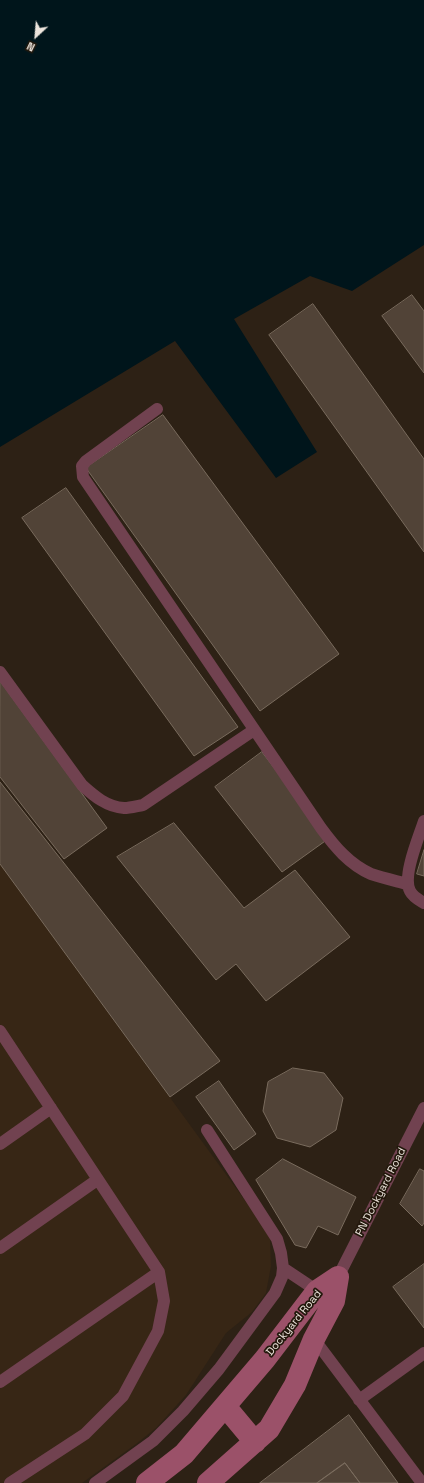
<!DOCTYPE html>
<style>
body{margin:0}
#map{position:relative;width:424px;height:1483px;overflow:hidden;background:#2d2115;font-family:"Space Grotesk",sans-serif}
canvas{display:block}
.north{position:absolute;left:16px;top:16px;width:40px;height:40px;-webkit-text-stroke:3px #23180c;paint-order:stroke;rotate:206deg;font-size:11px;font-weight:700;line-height:16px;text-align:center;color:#ede5dd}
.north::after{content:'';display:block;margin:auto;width:14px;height:18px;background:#ede5dd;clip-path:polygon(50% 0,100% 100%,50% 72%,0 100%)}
</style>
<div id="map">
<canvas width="424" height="1483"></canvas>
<div class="north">N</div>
</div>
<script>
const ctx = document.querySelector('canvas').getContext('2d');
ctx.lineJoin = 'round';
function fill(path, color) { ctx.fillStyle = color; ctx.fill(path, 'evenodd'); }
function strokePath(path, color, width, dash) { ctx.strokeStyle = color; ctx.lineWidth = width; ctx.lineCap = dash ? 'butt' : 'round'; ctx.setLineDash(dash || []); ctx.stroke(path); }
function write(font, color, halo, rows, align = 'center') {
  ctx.font = font + ' "Space Grotesk",sans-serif'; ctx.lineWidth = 3.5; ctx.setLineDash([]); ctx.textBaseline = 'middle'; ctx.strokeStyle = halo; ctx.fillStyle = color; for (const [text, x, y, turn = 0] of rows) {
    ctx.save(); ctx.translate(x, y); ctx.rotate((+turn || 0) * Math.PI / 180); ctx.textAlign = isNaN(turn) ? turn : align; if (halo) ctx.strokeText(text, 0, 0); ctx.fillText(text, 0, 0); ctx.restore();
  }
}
fill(new Path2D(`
 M 0,864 L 257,1217 L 270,1239 L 271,1266 L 266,1293 L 252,1312 L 226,1333 L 186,1395 L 156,1428 L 136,1444 L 82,1483 L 0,1483 Z`), '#372615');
fill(new Path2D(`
 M 0,0 L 424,0 L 424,245 L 352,291 L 310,276 L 234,319 L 317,452 L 276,478 L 175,341 L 0,447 Z`), '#00151b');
const building = new Path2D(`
 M 412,295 L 424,311 L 424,373 L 382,316 Z
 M 313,304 L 424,459 L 424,552 L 269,335 Z
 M 163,415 L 339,654 L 260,711 L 86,468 Z
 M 66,488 L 238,727 L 194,756 L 22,518 Z
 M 0,681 L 107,828 L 64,859 L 0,777 Z
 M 262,752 L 328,839 L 282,872 L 215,787 Z
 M 0,782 L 220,1061 L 170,1097 L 0,864 Z
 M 174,823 L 244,908 L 295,870 L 350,937 L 266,1001 L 236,964 L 216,980 L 117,857 Z
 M 424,850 L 424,876 L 417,874 Z
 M 293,1068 L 324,1073 L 343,1098 L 336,1130 L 310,1147 L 277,1138 L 263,1111 L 268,1082 Z
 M 219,1081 L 256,1134 L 234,1150 L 196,1097 Z
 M 283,1159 L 356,1197 L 338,1235 L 318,1226 L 306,1248 L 295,1245 L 256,1180 Z
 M 420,1169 L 424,1171 L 424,1223 L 422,1226 L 400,1204 Z
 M 424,1264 L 424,1328 L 393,1287 Z
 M 349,1415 L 398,1483 L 360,1483 L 345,1463 L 317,1483 L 260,1483 Z
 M 345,1463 L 360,1483 L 317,1483 Z`);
fill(building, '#514337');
strokePath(building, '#796b5d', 1);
strokePath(new Path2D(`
 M 157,409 L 86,461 L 82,466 L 83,477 L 321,828 C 335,847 349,864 371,874 C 383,878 396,881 407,884
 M 0,672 L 82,785 C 94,796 107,807 124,808 C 130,808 137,806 143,805 L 254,730
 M 424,821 C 419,837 402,876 410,891 C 413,897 419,900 424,903
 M 0,1031 L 159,1272 L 164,1301 L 158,1331 L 123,1396 L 85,1434 L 10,1483
 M 0,1144 L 51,1108
 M 0,1248 L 97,1180
 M 283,1268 L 322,1294
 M 338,1277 L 424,1108
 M 314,1339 L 422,1483
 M 0,1382 L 159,1272
 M 359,1400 L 424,1353
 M 95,1483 L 153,1441 L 183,1411 L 219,1369 L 275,1293 L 282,1277 L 283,1268 L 281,1253 L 277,1239 L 207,1130`), '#714250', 12);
strokePath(new Path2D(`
 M 225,1406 L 255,1442
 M 147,1483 L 184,1454 L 265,1359 L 317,1291 L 338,1277
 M 208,1483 L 269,1429 L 295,1385 L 314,1339 L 334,1301 L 338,1277`), '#9b5169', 22);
write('11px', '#ede5dd', '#23180c', [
 ["PN Dockyard Road",381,1192,-63],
 ["Dockyard Road",294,1323,-51]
]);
</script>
